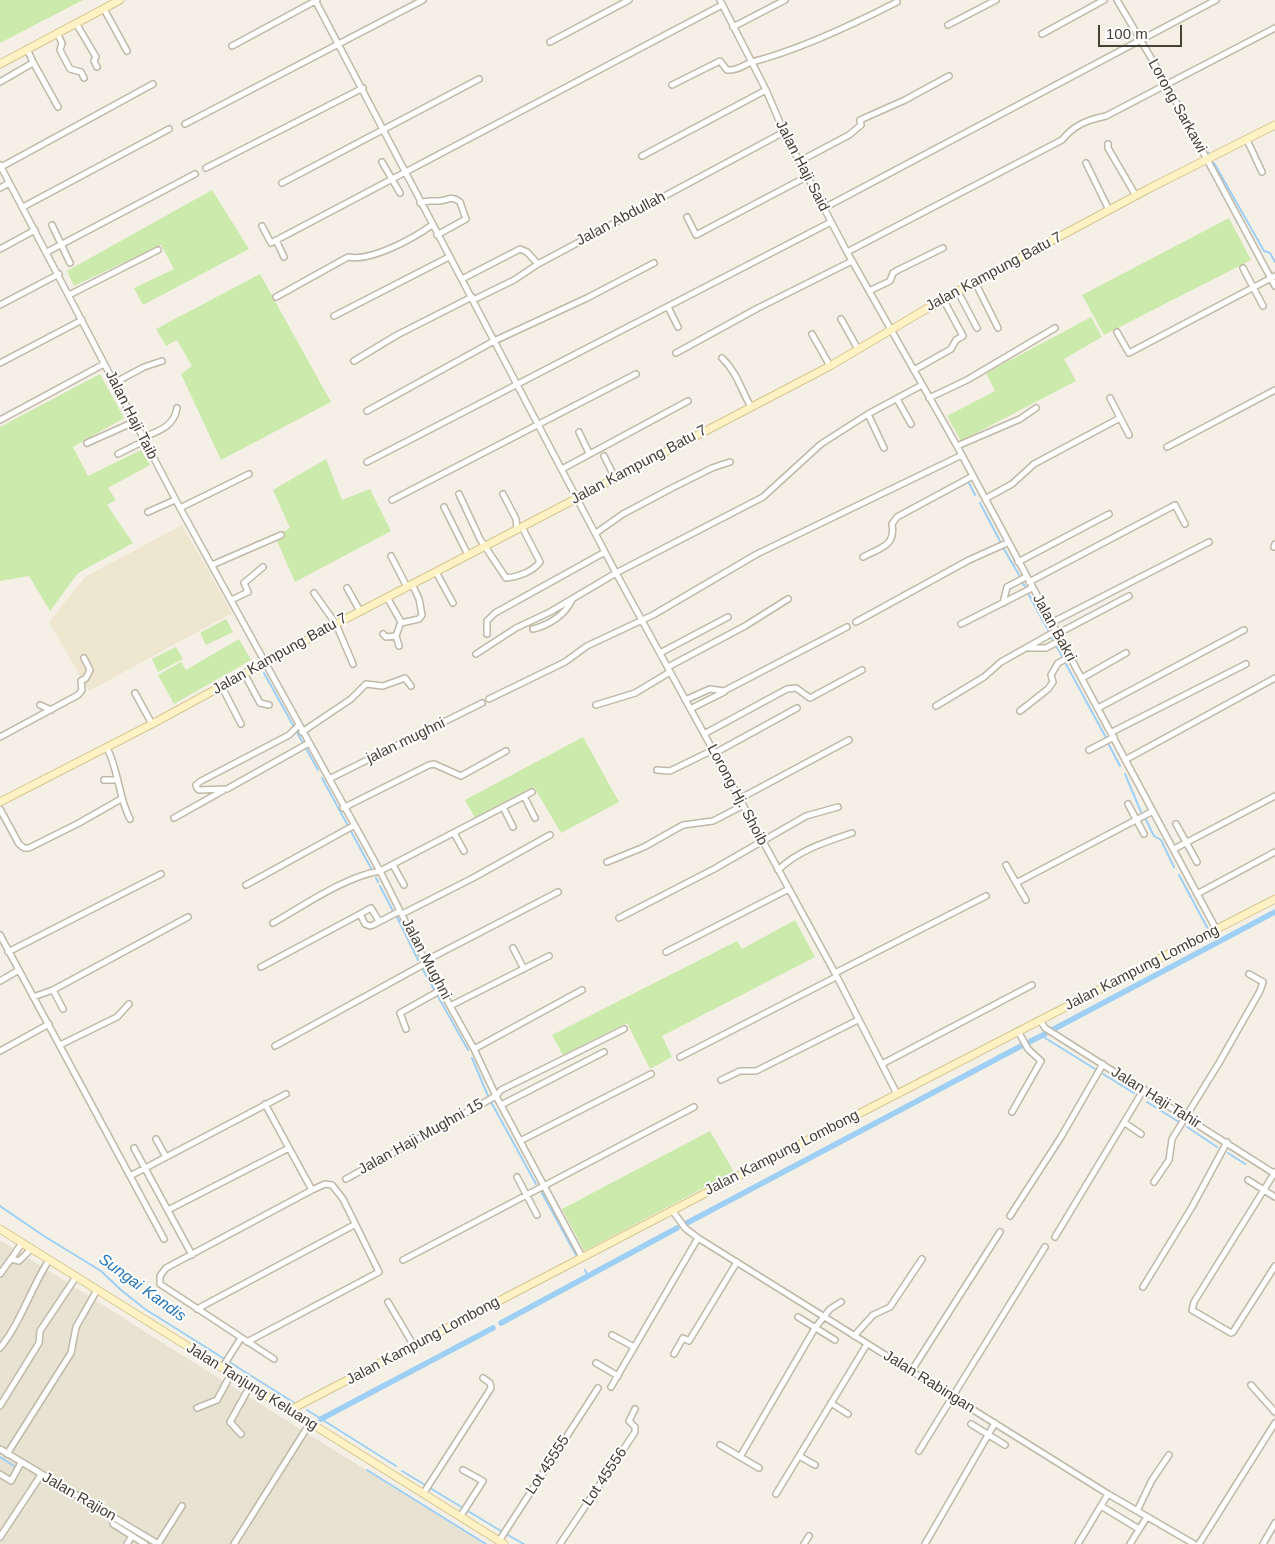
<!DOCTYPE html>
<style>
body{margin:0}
#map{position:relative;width:1275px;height:1544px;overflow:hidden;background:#f4f0e6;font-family:Helvetica,sans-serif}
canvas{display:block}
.scale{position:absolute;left:1098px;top:25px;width:84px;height:22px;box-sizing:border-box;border:2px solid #474035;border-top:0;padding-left:6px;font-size:15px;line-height:18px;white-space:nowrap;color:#474035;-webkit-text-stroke:4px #fff;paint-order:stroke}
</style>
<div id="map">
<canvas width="1275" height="1544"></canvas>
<div class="scale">100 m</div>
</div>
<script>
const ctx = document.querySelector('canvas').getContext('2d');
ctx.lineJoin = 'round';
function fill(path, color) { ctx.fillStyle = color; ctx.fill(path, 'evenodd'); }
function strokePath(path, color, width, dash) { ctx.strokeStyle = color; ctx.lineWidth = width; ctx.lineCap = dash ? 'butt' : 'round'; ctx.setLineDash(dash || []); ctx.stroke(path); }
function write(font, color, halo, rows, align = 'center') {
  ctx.font = font + ' Helvetica,sans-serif'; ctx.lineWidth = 4; ctx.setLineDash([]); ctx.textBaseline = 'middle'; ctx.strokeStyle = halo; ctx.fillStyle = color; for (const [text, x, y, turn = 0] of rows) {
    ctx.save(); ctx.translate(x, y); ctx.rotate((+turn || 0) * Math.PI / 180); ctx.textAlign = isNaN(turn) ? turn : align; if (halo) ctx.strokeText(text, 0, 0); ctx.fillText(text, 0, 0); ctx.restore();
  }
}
fill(new Path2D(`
 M 0,1240 L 204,1369 L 485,1544 L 0,1544 Z`), '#e8e2d3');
fill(new Path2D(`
 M 182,525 L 232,613 L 89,691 L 49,622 L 85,577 Z`), '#eee6cf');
fill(new Path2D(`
 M 0,0 L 83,0 L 0,43 Z
 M 212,190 L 249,249 L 143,305 L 134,288 L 174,269 L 161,245 L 74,286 L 67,271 Z
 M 1229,218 L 1251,260 L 1104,335 L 1082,295 Z
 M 260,274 L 331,402 L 221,460 L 181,374 L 192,366 L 177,340 L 166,346 L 156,329 Z
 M 1091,317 L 1102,337 L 1064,359 L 1076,381 L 961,441 L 947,416 L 995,391 L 986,373 Z
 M 100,374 L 124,418 L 73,447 L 88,476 L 141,450 L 150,465 L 108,488 L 116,500 L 107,505 L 133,543 L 78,573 L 50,611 L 29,576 L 0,581 L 0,427 Z
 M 326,459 L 342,500 L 370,489 L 391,531 L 295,582 L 277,541 L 285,537 L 283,532 L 290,528 L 273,490 Z
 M 226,619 L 233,632 L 206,645 L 200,633 Z
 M 239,639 L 251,660 L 174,704 L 158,675 L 181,662 L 186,670 Z
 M 176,647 L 183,659 L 158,672 L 152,659 Z
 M 583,737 L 619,802 L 561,833 L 534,787 L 475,818 L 465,800 Z
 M 795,920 L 815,957 L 662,1036 L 672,1057 L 650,1069 L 627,1023 L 563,1055 L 552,1035 L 737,941 L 742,949 Z
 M 710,1131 L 734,1172 L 584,1251 L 562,1209 Z`), '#cceaac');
strokePath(new Path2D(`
 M 1209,153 L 1209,154
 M 1214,163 L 1264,251 L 1270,253 L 1275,262
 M 969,483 L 975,495
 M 980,503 L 1000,541
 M 1004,549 L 1019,575
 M 1023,584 L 1025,586
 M 1029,595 L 1048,630
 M 1052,638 L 1053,639
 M 1057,647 L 1062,656
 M 1066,664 L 1105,736
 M 264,673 L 318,770
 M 1109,745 L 1120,766
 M 1125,774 L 1141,812
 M 322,778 L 372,870
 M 1146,820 L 1154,836 L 1161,840 L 1174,867
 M 1179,875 L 1208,929
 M 376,878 L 378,882
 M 380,886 L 393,911
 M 397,917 L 418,960
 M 422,968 L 468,1050
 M 1042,1036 L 1095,1069
 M 472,1058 L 488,1096
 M 1103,1074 L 1134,1093
 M 491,1102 L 536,1184
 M 1147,1102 L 1179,1122
 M 1187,1127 L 1217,1147
 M 1228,1153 L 1245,1164
 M 542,1193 L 576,1255
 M 0,1206 L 44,1236 L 101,1271 L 121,1290 L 145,1309 L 296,1404
 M 585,1270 L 588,1276
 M 307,1410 L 396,1466
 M 0,1457 L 14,1466
 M 367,1470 L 486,1544
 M 402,1471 L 501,1531
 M 506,1534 L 524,1544`), '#9ecff4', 2);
strokePath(new Path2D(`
 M 1054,1029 L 1275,912
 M 1029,1042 L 1045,1034
 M 687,1223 L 1021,1046
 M 501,1323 L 677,1228
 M 321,1419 L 493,1328`), '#9ecff4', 5.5);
const street = new Path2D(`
 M 315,0 L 616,573 L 835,973 L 897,1094
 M 720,0 L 766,90 L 784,132 L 847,252 L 957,446 L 1216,929
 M 1117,0 L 1167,85 L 1275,286
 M 104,9 L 127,51
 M 76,23 L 96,57 L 94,61 L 97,67
 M 948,25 L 996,0
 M 733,27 L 785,0
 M 57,33 L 62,43 L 60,50 L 70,69 L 81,72 L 84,78
 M 1042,34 L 1104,0
 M 550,42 L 629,0
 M 232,46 L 317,0
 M 33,62 L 58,107
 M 0,82 L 31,64 L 33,62 L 27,49
 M 672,85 L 720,61 L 727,70 C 738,71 743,65 752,62 C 799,50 854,24 897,2
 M 185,124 L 423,0
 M 1247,140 L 1262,172
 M 1108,144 L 1108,148 L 1136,196
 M 642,156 L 766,90
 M 800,161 L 849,135 L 861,125 L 860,120 L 905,100 L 949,76
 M 382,162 L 400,193
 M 1086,163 L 1109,210
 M 0,165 L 180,508 L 380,871 L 425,961 L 474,1049 L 496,1096 L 582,1257
 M 1,167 L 153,84
 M 206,168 L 363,88
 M 282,183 L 479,79
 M 0,188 L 9,183
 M 420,203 C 427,200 430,201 436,201 C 446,202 451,194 460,202 L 466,219 L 437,235
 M 23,207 L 169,129
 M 824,208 L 1216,0
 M 687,217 L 696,235 L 808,176
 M 52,225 L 70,263
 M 262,226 L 271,243 L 722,5
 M 276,240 L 284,257
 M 0,249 L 35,230
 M 47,252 L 195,174
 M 847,252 L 1062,140 C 1074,125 1087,120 1106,116 L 1275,28
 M 1243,268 L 1263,306
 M 462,279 L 520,249 L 527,252 L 538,264 L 784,132
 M 975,282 L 998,328
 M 869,291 L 890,281 L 893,273 L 898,270 L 943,248
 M 958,292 L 977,328
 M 69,295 L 158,250
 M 276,297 L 348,257 C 371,262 414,238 432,225
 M 473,300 L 514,280 L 538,264
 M 0,305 L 59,274
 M 668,307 L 678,327
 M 334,316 L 449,257
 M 841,319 L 858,349
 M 1117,332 L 1129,353 L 1275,276
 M 812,334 L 830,366
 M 676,353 L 758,308 L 852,261
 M 722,358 C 737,372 741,390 751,407
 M 354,361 L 397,335 L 472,297
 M 0,363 L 82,320
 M 914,370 L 951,349 L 956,340 L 963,336 L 943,299
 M 114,383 L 144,367 L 162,361
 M 929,398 L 967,380 L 1055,328
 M 1110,398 L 1129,435
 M 897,399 L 911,424
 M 367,411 L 494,341 L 587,298 L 654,263
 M 868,414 L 884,448
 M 0,420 L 104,364
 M 579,432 L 589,453
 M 142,438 C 158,431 174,427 177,408
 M 87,443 L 134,422
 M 957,446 L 1020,419 L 1036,408
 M 1167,447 L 1275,390
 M 118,454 L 144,441
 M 604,456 L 615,478
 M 367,462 L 831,222
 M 562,469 L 688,401
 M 459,494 L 480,539 L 506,578 C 518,577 532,572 540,562 L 522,527
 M 503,494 L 516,519 L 517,529
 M 985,499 L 1012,484 L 1034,464 L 1120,418
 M 392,500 L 636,374
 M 444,507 L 468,555
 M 180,508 L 249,474
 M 148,512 L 175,500
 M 596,533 L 623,514 L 670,489 L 712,468 L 730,462
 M 1274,547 L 1275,544
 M 391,556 L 407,587
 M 863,557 C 880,548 896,546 892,524 L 897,517 L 973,476
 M 1018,562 L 1109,514
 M 212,565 L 281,535
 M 436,572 L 453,603
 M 1029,582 L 1175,505 L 1185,524
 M 347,588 L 360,611
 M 314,593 L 336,624 L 353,664
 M 387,597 L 401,622 L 396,636 L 399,646
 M 231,600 L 248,592 L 244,583 L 263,567
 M 1003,603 L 1007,587 L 1026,577
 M 856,622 L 969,560 L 1007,543
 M 401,623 L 419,619 L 422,615 L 419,599 L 412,584
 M 1051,623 L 1209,542
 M 961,624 L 1032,588
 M 533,629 C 549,625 565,615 572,600
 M 383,634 L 386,637 L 396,636
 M 487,634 L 487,621 L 495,613 L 605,552
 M 1057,634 L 1129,596
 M 1029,648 L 1046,648 L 1061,640
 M 660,653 L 728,617
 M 476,654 L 516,628 L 550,612 L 616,573 L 763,497 L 821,444 L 868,414 L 922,385
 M 668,667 L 745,626 L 788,599
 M 245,675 L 260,703 L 269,705
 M 1082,678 L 1126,653
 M 222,687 L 241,724
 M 135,693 L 152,724
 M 489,699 L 565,662 L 587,646 L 653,615 L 757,554 L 962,455
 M 685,700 L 710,689 L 724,691 L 847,627
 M 40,705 L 51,710
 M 596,705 L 635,693 L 670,672
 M 936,706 L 984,677 L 1001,662 L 1056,631
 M 1098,708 L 1244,630
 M 690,709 L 724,692
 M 1020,711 L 1048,689 L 1053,682 L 1051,675 L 1058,663 L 1070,657
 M 299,725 L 289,735 L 201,781 L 196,785 L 197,788 L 199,790 L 227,789 L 309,743
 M 302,732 L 351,699 L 366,684 L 383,686 L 405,678 L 411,686
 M 1112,732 L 1246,664
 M 704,734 L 787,689 L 796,688 L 810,698 L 862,670
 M 0,737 L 78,695 L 82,690 L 81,681 L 86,678 L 90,670 L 84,658
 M 107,748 C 119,771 118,796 130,819
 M 1089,750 L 1114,737
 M 715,753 L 797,708
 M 1125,760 L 1275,678
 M 657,770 L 670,771 L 713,750
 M 329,779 L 482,703
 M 104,780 L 118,780
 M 524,796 L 535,818
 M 739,799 L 849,740
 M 1128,804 L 1144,834
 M 503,807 L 513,827
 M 343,808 L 429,765 L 434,764 L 461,776 L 506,751
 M 0,809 L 19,844 L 24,848 L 29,848 L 79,823 L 121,799
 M 174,818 L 224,790
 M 1176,824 L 1197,862
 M 454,833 L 464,851
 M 1174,849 L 1275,796
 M 607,862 L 644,847 L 683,825 L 713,821 L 742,806
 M 393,865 L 404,885
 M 1006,865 L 1026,900
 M 778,870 C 799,850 825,842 852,833
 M 1016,883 L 1153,811
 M 246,885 L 353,826
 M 1197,894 L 1275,852
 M 402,914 L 473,878 L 550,835
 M 619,918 L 714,869 L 806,816 L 838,807
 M 379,921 L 371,908 L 360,914 L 365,924 L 370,926 L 373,925 L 400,911
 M 273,923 C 305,905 344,877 380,871 L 532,792
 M 0,935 L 164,1239
 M 513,948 L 524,969
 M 8,952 L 161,874
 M 666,952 L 789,889
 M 425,961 L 558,892
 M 261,967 L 360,914
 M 835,973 L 986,896
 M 0,981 L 19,970
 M 53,990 L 63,1009
 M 33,997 L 53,990 L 188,917
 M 450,1006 L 549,956
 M 1040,1020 L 1045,1028 L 1275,1174
 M 406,1029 L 400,1013 L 441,990
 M 60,1045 L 117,1017 L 129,1004
 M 275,1046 L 426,963
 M 474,1049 L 582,990
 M 0,1051 L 49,1024
 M 680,1057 L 836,977
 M 882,1064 L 1032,985
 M 721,1080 L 740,1071 L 756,1071 L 858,1020
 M 265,1104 L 312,1190
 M 501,1105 L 604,1052
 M 1012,1112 L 1041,1061 L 1028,1049 L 1018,1031
 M 1125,1123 L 1141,1134
 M 156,1139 L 166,1157
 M 520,1141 L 651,1074
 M 134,1148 L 192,1255
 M 1275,1172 L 1194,1302 L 1192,1310 L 1231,1333 L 1233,1332 L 1275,1266
 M 130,1176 L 286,1094
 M 517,1177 L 537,1215
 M 346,1179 L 496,1096 L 501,1090 L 624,1029
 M 1248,1180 L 1275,1197
 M 1154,1182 L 1169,1160 L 1172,1139 L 1219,1063 L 1260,991 L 1263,982 L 1249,974
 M 168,1210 L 289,1148
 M 672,1210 L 685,1228 L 698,1238 L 1108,1494 L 1194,1544
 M 1010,1216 L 1061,1137 L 1103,1064
 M 1055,1237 L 1144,1089
 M 22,1243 L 11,1259 L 19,1261 L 31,1249
 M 403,1260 L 694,1107
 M 0,1274 L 11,1259
 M 1143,1287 L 1192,1207 L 1227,1142
 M 388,1302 L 414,1346
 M 197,1309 L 354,1225
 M 798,1317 L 835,1340
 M 612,1335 L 634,1347
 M 854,1336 L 873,1315 L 890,1307 L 922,1259
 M 247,1342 L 379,1272 L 343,1199 L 332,1185 L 325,1184 L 312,1190 L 166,1268 L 160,1276 L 160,1284 L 274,1359
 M 0,1348 C 21,1322 31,1288 49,1260
 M 674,1354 L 683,1338 L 689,1341 L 737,1262
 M 596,1363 L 618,1376
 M 222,1368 L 241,1338
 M 912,1370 L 1000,1232
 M 1251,1385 L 1275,1412
 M 611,1387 L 698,1238
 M 831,1403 L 848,1414
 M 0,1406 L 39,1343 L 40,1331 L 76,1277
 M 197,1408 L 217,1400 L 231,1374
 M 971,1424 L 1005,1445
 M 241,1434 L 230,1422 L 250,1386
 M 720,1445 L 759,1468
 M 0,1449 L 158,1544 L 182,1506
 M 919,1451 L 1045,1247
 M 7,1454 L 71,1353 L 76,1327 L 97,1290
 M 799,1456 L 815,1465
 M 740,1457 L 815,1328 L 830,1309 L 841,1302
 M 0,1474 L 11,1481 L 21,1463
 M 423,1494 L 491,1388 L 490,1383 L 483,1378
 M 776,1494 L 867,1344
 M 1101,1506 L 1139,1529
 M 1137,1511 L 1152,1480 L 1169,1455
 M 460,1517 L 483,1481 L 463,1470
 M 113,1524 L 145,1544
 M 0,1537 L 41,1475
 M 499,1541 L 598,1388
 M 127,1544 L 132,1536
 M 234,1544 L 310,1423
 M 560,1544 L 635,1432 L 635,1427 L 629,1421 L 635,1409
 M 804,1544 L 809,1536
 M 925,1544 L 995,1423
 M 1078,1544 L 1108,1494
 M 1130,1544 L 1147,1517
 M 1199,1544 L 1275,1423
 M 1263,1544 L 1275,1523`);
const secondary = new Path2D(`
 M 0,64 L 120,0
 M 0,802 L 152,724 L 336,624 L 830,366 L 943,299 L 1152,187 L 1275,125
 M 0,1229 L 504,1544
 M 290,1410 L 746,1172 L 1275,899`);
strokePath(street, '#c0b8a8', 8);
strokePath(secondary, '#d6c693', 9);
strokePath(street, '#fff', 5);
strokePath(secondary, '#fff2c4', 7);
write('15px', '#474035', '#fff', [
 ["Lorong Sarkawi",1177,106,61],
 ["Jalan Haji Said",802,166,63],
 ["Jalan Abdullah",621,219,-28],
 ["Jalan Kampung Batu 7",994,272,-28],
 ["Jalan Haji Taib",131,415,63],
 ["Jalan Kampung Batu 7",639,465,-28],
 ["Jalan Bakri",1054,628,61],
 ["Jalan Kampung Batu 7",280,654,-29],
 ["jalan mughni",406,741,-26],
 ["Lorong Hj. Shoib",737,795,62],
 ["Jalan Mughni",426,959,62],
 ["Jalan Kampung Lombong",1142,968,-27],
 ["Jalan Haji Tahir",1156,1098,32],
 ["Jalan Haji Mughni 15",421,1137,-29],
 ["Jalan Kampung Lombong",782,1153,-27],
 ["Jalan Kampung Lombong",423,1341,-28],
 ["Jalan Rabingan",929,1382,32],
 ["Jalan Tanjung Keluang",252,1387,32],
 ["Lot 45555",548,1465,-57],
 ["Lot 45556",605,1477,-56],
 ["Jalan Rajion",79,1497,30]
]);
write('italic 16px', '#2877b8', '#fff', [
 ["Sungai Kandis",142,1288,36]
]);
</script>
